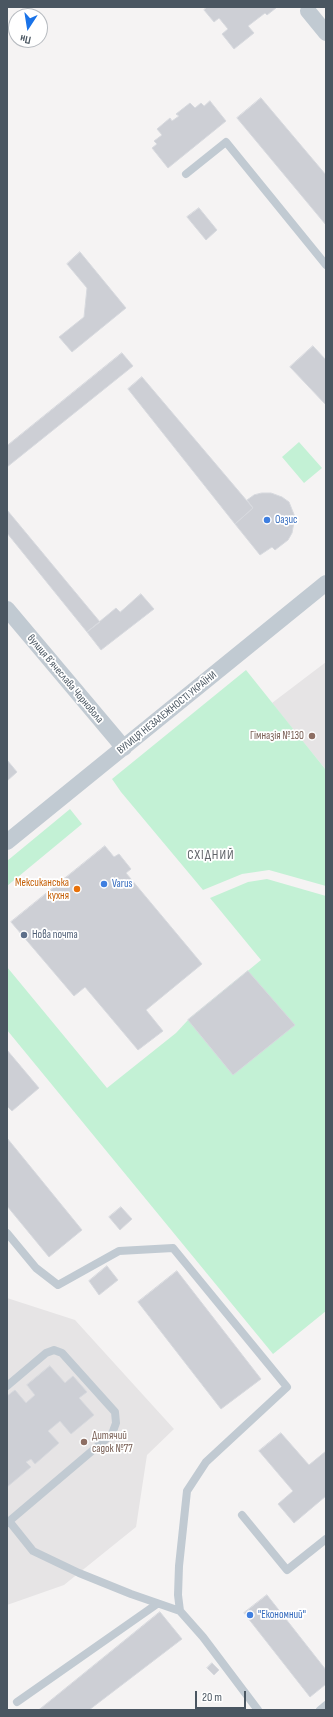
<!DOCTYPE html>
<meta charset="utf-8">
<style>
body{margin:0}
#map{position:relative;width:333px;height:1717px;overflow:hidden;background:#f5f3f3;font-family:"Sofia Sans Condensed",sans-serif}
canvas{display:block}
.frame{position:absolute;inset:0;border:8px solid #4a5661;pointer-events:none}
.north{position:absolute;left:8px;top:8px;width:40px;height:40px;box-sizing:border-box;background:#fff;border:1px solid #b7bbc0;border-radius:50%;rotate:192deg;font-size:11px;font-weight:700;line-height:16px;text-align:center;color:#4a5661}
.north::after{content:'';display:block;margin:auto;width:14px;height:18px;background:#1a73e8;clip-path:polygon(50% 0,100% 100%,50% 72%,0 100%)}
.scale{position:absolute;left:195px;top:1691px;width:51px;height:18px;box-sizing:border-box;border:2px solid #4a5661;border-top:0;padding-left:5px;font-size:12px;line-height:14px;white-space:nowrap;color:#4a5661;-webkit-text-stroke:3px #fff;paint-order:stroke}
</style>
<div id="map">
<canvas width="333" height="1717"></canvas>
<div class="frame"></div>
<div class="north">Пн</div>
<div class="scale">20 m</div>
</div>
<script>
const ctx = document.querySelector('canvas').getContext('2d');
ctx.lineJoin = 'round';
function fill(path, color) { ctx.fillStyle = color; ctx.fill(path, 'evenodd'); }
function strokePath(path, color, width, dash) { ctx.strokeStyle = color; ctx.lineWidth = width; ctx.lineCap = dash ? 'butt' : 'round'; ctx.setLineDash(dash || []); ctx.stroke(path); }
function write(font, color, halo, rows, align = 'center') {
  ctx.font = font + ' "Sofia Sans Condensed",sans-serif'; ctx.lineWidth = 3.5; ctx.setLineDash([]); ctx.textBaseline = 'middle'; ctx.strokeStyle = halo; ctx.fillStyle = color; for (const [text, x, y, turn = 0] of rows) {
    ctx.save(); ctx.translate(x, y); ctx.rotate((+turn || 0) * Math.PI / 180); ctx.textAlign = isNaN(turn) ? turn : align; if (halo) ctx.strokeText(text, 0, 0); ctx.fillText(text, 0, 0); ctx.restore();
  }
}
fill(new Path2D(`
 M 326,662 L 326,770 L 272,703 Z
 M 7,1298 L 75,1320 L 174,1429 L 147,1455 L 136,1527 L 64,1585 L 7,1605 Z`), '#e6e4e5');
fill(new Path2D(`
 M 299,442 L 322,468 L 304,483 L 282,457 Z
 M 246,670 L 326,770 L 326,886 L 269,870 L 242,874 L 203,890 L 121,792 L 112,779 Z
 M 70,809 L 82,824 L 7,886 L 7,861 Z
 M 267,879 L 326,896 L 326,1311 L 273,1354 L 7,1030 L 7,967 L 107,1088 L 176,1033 L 188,1020 L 261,960 L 210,898 L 248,882 Z`), '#c3f1d5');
const building = new Path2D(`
 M 207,7 L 275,7 L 276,8 L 267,15 L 265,13 L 248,26 L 254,33 L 234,49 L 222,34 L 228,29 L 219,18 L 214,22 L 204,10 Z
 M 261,98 L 326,175 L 326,225 L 237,118 Z
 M 210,101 L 226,121 L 168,168 L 152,148 L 157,144 L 154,141 L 162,135 L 157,129 L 170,118 L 172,121 L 179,116 L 176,114 L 190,103 L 195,108 L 201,103 L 204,106 Z
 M 199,208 L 217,230 L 206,240 L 187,217 Z
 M 80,252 L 126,308 L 72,352 L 59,337 L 84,317 L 87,288 L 67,264 Z
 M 313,346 L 326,360 L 326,405 L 290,367 Z
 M 122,353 L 133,366 L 7,467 L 7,446 Z
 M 142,377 L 253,508 L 235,524 L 128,389 Z
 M 262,493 L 271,493 L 282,497 L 289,502 L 295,517 L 292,533 L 288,540 L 275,550 L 272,547 L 260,555 L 235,524 L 253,508 L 247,500 L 254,495 Z
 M 7,510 L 100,622 L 87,632 L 7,533 Z
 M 141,594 L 154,609 L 101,650 L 87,632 L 116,608 L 120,612 Z
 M 7,760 L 17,772 L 7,781 Z
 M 105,846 L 114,857 L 119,854 L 131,869 L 126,873 L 202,964 L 146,1010 L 163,1031 L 138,1050 L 85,987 L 74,996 L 11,922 Z
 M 248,971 L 295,1025 L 233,1075 L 188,1020 Z
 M 7,1050 L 39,1088 L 12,1111 L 7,1106 Z
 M 7,1138 L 82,1230 L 49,1257 L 7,1206 Z
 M 121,1207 L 132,1219 L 120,1230 L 109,1217 Z
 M 107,1266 L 118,1280 L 99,1295 L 89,1281 Z
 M 177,1271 L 261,1379 L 221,1409 L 138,1302 Z
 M 50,1366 L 65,1383 L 73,1376 L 87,1392 L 79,1398 L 94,1415 L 71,1434 L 60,1421 L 48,1431 L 59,1443 L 35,1464 L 31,1459 L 26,1462 L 31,1467 L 7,1487 L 7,1396 L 15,1390 L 26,1403 L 35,1395 L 27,1385 Z
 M 281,1433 L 309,1465 L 326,1451 L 326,1496 L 294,1523 L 278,1504 L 293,1491 L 259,1451 Z
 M 267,1595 L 326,1670 L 326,1684 L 310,1697 L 244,1613 Z
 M 160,1612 L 182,1639 L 89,1710 L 39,1710 Z
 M 212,1663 L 219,1670 L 214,1675 L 207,1668 Z`);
fill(building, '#cdcfd5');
strokePath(building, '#d7d9de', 1);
strokePath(new Path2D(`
 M 186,174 L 226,142 L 326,265
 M 7,1233 L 36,1268 L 58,1285 L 119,1251 L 173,1248 L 287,1387 L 206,1462 L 187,1491 L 179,1566 L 178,1595 L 180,1611 L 203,1637 L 258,1710
 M 7,1386 L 46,1353 L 54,1350 L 62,1353 L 115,1412 L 116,1423 L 112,1434 L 7,1523
 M 242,1515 L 287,1570 L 326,1539
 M 9,1521 L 33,1551 L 79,1573 L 131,1594 L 180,1611
 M 17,1702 L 157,1604
 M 320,1710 L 326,1705`), '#c1cad2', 8);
strokePath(new Path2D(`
 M 308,11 L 326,33
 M 7,609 L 124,748
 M 7,842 L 326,583`), '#c1cad2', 16);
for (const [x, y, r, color] of [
 [267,520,4,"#3f7fe0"],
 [312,736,4,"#8d6e63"],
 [104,884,4,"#3f7fe0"],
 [77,889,4,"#e8710a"],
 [24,935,4,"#5c6f8a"],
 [84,1442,4,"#8d6e63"],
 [250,1615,4,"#3f7fe0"]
]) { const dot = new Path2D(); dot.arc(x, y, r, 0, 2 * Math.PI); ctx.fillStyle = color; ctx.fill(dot); strokePath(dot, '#fff', 1.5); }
write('11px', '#366cbe', '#fff', [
 ["Оазис",275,520],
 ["Varus",112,884],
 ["\"Економний\"",258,1615]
], 'left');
write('11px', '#4a5661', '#fff', [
 ["вулиця Вʼячеслава Чорновола",65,679,50],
 ["ВУЛИЦЯ НЕЗАЛЕЖНОСТІ УКРАЇНИ",167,713,-39]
]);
write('11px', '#785e54', '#fff', [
 ["Гімназія №130",304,736],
 ["Дитячий",92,1436,"left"],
 ["садок №77",92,1449,"left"]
], 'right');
write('11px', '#c56008', '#fff', [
 ["Мексиканська",69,883],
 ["кухня",69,896]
], 'right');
write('11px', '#4e5e75', '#fff', [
 ["Нова почта",32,935]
], 'left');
ctx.letterSpacing = '1px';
write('13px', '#5f6368', '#fff', [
 ["СХІДНИЙ",211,856]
]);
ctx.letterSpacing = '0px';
</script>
